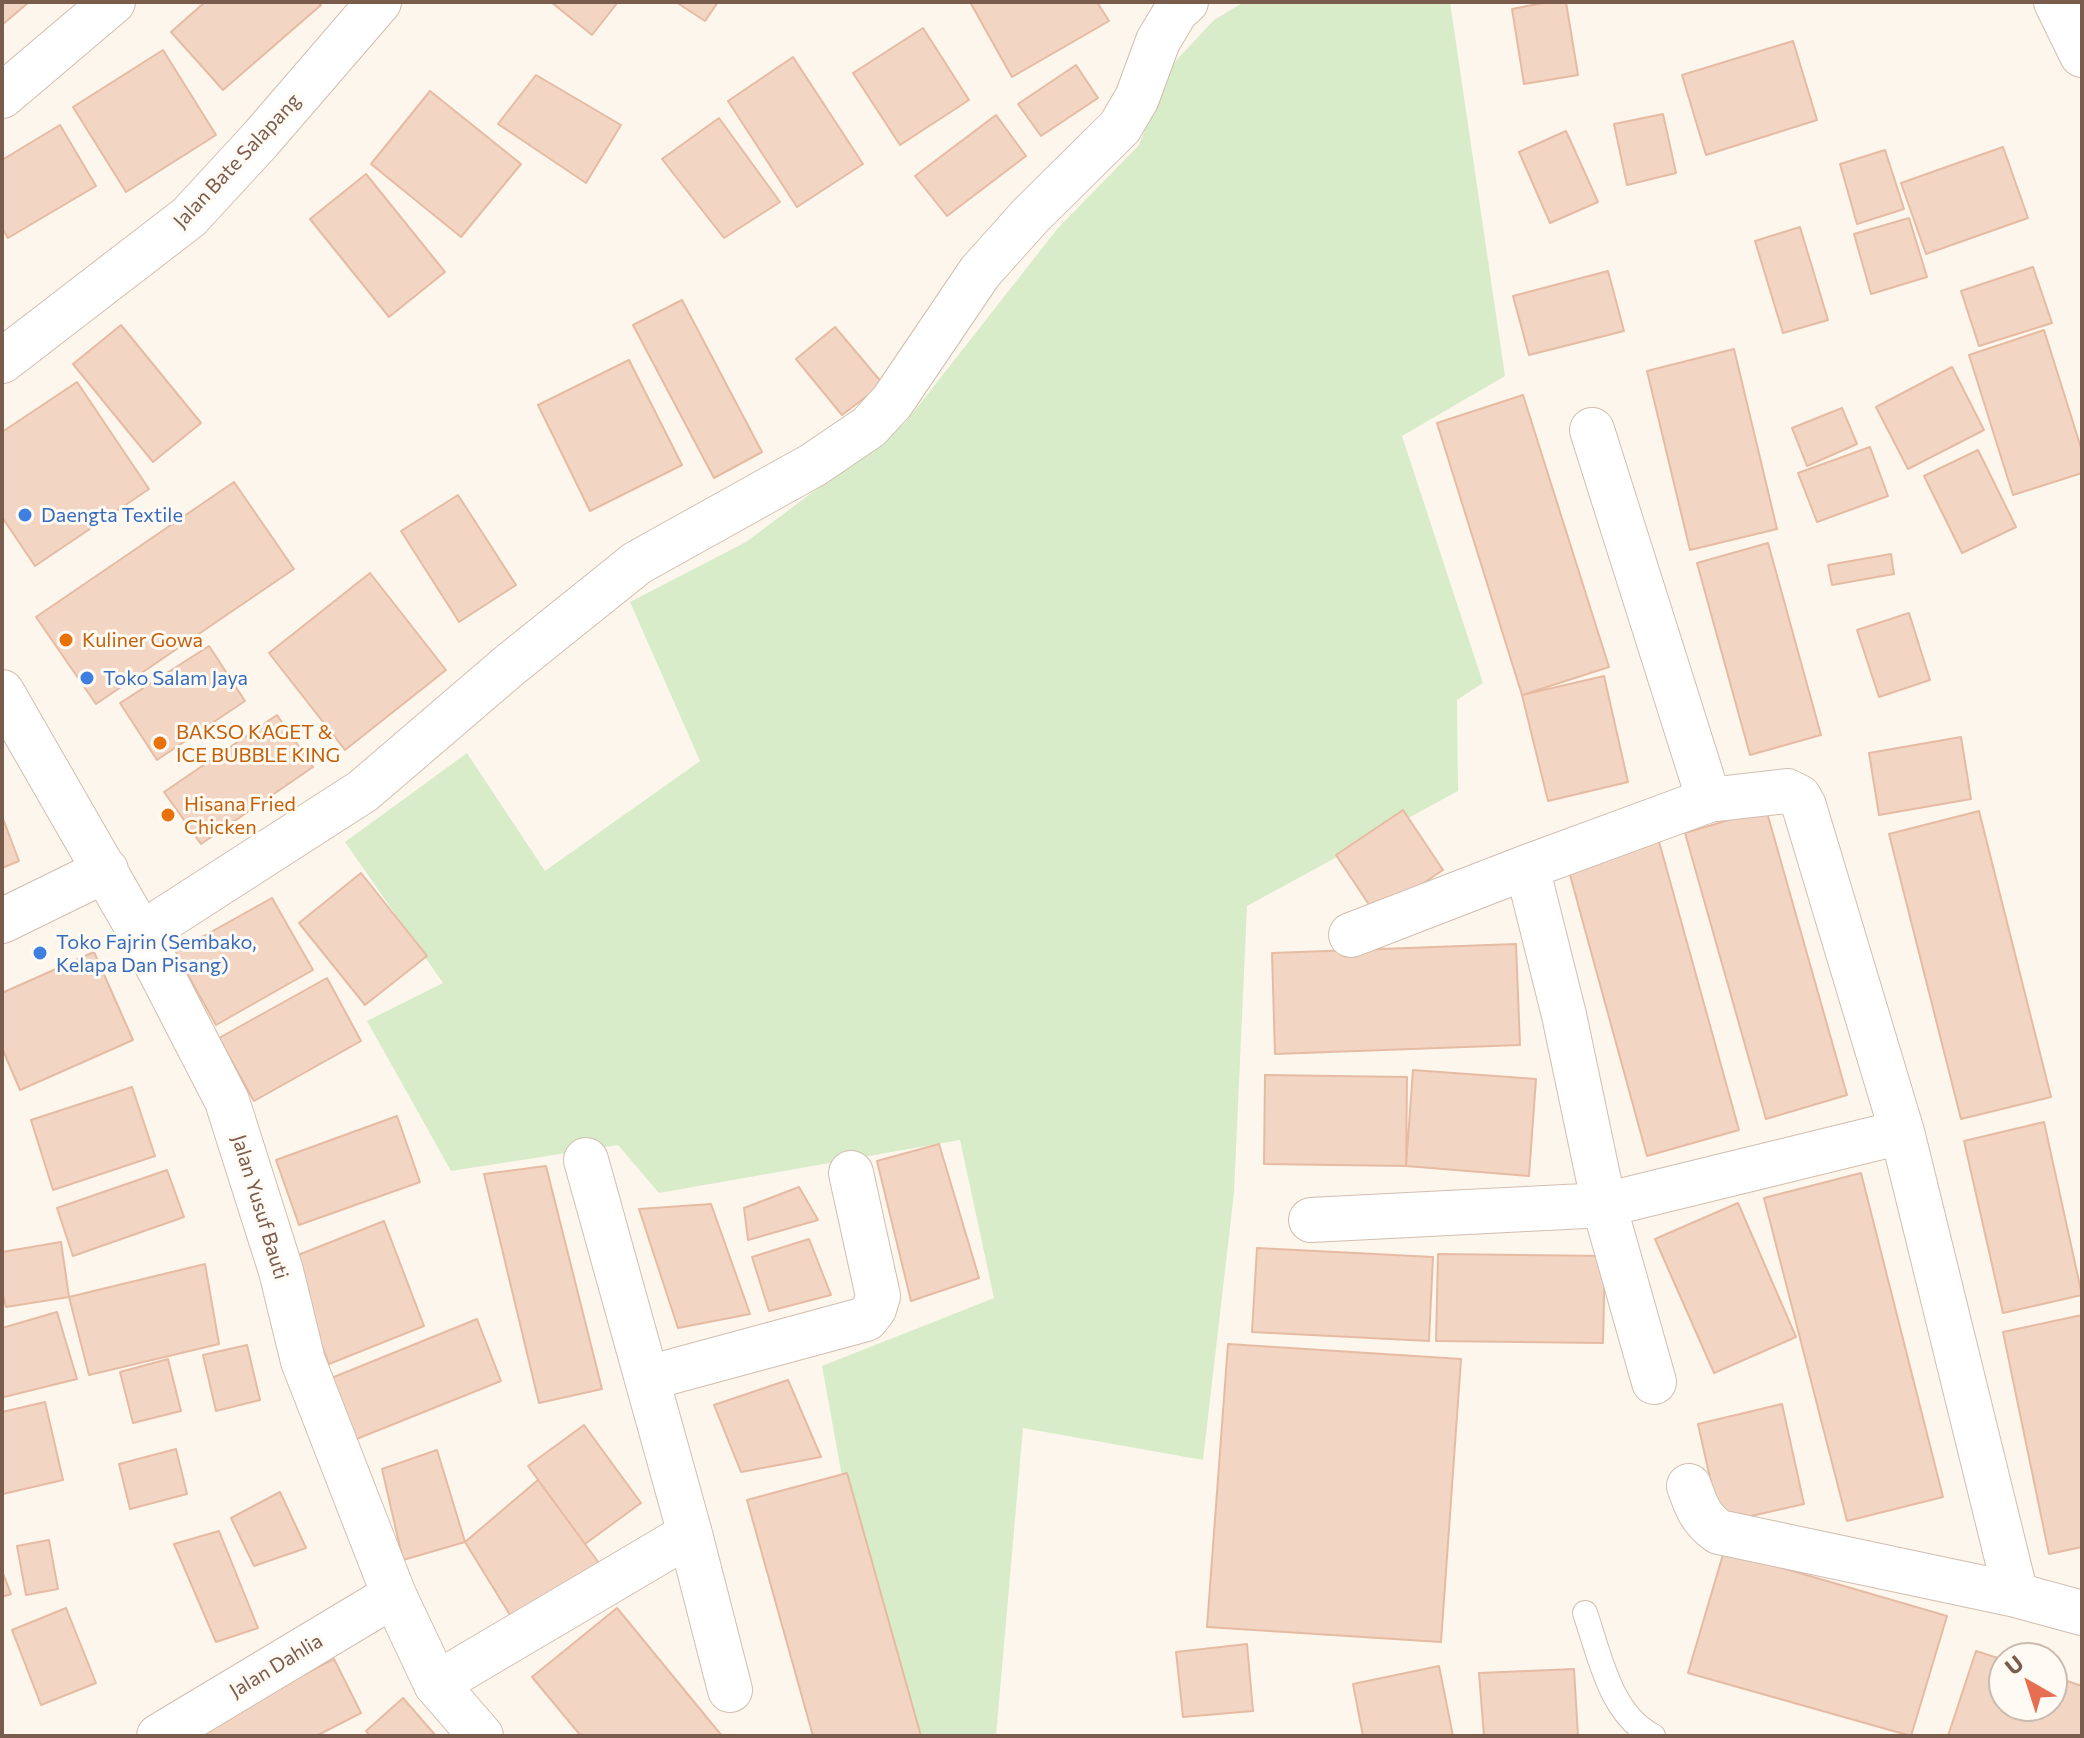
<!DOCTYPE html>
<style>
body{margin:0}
#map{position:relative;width:2084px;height:1738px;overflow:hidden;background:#fdf6ec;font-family:Commissioner,sans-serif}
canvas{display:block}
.frame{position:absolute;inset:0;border:4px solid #7a5c4d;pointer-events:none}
.north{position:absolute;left:1988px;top:1642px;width:80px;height:80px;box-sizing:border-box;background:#fffaf3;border:2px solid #cabbb1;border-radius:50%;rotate:321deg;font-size:22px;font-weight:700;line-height:32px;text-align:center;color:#7a5c4d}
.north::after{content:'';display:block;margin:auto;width:28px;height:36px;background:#e76f51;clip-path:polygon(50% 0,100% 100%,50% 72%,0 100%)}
</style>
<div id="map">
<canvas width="2084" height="1738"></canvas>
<div class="frame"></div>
<div class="north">U</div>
</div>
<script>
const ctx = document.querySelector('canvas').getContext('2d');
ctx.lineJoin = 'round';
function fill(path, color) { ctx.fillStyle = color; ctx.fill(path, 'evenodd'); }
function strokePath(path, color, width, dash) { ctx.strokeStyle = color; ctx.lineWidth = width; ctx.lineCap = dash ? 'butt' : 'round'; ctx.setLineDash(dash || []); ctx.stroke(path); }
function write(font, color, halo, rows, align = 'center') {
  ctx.font = font + ' Commissioner,sans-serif'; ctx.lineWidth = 6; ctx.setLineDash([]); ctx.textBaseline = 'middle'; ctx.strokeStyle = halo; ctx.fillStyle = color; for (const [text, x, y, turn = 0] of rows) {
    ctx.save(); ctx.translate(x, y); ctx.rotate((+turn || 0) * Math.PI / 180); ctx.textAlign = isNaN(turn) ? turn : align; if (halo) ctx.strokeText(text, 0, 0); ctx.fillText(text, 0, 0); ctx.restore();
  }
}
fill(new Path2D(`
 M 1244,2 L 1450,2 L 1505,376 L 1402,436 L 1483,683 L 1457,700 L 1458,791 L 1247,906 L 1234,1193 L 1203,1460 L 1023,1428 L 996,1736 L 889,1736 L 822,1366 L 994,1298 L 960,1140 L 659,1193 L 618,1145 L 451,1171 L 367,1021 L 443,983 L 345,842 L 467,753 L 545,871 L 700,761 L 630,602 L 746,542 L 905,423 L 1058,228 L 1139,145 L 1168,69 L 1214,20 Z`), '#d8ecc9');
const building = new Path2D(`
 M 2,2 L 29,2 L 2,25 Z
 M 205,2 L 318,2 L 321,5 L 223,90 L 171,32 Z
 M 551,2 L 618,2 L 592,35 Z
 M 676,2 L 718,2 L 705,21 Z
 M 970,2 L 1097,2 L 1109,21 L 1012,77 Z
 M 1548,2 L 1566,2 L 1578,75 L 1524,84 L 1512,9 Z
 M 923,28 L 969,100 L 900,145 L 853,73 Z
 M 1793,41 L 1817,120 L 1706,155 L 1682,75 Z
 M 163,50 L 216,135 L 126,192 L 73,107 Z
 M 793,57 L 863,164 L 797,207 L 728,101 Z
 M 1076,65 L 1098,98 L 1041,136 L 1018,104 Z
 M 536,75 L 621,125 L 586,183 L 498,124 Z
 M 430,91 L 521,164 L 461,237 L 371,164 Z
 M 1663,114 L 1676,173 L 1627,185 L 1614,124 Z
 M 996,115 L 1026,156 L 947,216 L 915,176 Z
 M 719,118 L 780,202 L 724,238 L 662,159 Z
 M 60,125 L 96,186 L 8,238 L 2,228 L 2,160 Z
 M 1566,131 L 1598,202 L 1550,223 L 1519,152 Z
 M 2003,147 L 2028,218 L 1926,254 L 1901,183 Z
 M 1885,150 L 1904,209 L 1857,224 L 1840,164 Z
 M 366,174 L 445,272 L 389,317 L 310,219 Z
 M 1909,218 L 1927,277 L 1871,294 L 1854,234 Z
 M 1800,227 L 1828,320 L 1783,333 L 1755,241 Z
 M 2033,267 L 2052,323 L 1979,346 L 1961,291 Z
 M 1608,271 L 1624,331 L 1529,355 L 1513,296 Z
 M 682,300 L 762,452 L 714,478 L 633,325 Z
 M 121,325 L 201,423 L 153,462 L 73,364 Z
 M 835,327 L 883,384 L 842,415 L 796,359 Z
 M 2044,330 L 2082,451 L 2082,473 L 2013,495 L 1969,355 Z
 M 1734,349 L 1777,529 L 1690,550 L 1647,371 Z
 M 629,360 L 682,465 L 590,511 L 538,405 Z
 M 1952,367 L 1984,430 L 1908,469 L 1876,407 Z
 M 77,382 L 149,489 L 35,566 L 2,517 L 2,432 Z
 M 1523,395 L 1609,667 L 1522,695 L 1437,423 Z
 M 1842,408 L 1857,444 L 1807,466 L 1792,428 Z
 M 1870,447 L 1888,496 L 1817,522 L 1798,473 Z
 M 1978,450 L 2016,527 L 1962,553 L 1924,476 Z
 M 234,482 L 294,569 L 96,704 L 36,617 Z
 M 458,495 L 516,585 L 459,622 L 401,531 Z
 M 1768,543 L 1821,735 L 1750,755 L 1697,563 Z
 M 1891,554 L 1894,574 L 1832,585 L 1828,565 Z
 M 370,573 L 446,670 L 345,750 L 269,653 Z
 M 1909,613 L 1930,680 L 1879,697 L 1857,630 Z
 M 209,646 L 245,701 L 157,760 L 120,703 Z
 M 1604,676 L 1628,782 L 1548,801 L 1522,695 Z
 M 277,715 L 313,767 L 201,844 L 164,792 Z
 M 1961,737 L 1971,799 L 1879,815 L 1869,753 Z
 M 1766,809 L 1847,1095 L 1766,1119 L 1685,833 Z
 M 1403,810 L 1443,870 L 1376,915 L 1336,855 Z
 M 1979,811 L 2051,1097 L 1961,1119 L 1889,834 Z
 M 2,816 L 19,861 L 2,868 Z
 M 1658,838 L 1739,1130 L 1647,1156 L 1567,864 Z
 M 361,873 L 427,956 L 365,1005 L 299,923 Z
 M 272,898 L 313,970 L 216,1025 L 175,952 Z
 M 1516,944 L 1520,1045 L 1275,1054 L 1272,953 Z
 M 94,952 L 133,1040 L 20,1090 L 2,1048 L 2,993 Z
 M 327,978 L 361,1041 L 254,1101 L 219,1038 Z
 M 1413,1070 L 1536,1079 L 1529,1176 L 1406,1166 Z
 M 1265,1075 L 1407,1077 L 1406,1166 L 1264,1164 Z
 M 132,1087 L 155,1156 L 53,1190 L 31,1120 Z
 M 397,1116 L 420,1182 L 299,1225 L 276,1160 Z
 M 2044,1122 L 2082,1295 L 2003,1313 L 1964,1141 Z
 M 939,1144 L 979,1278 L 911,1301 L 877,1161 Z
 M 546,1166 L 602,1389 L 539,1403 L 484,1174 Z
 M 167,1170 L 184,1217 L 73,1256 L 57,1208 Z
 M 1861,1173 L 1943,1497 L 1847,1521 L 1764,1198 Z
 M 799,1187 L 818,1220 L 748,1240 L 744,1208 Z
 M 1738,1203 L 1796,1337 L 1714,1373 L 1655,1239 Z
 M 711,1204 L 750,1314 L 678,1328 L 639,1209 Z
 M 384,1221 L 424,1326 L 329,1364 L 288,1259 Z
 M 809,1239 L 831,1295 L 769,1311 L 752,1257 Z
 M 61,1242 L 69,1297 L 6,1307 L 2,1292 L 2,1252 Z
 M 1257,1248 L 1433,1257 L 1429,1341 L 1252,1332 Z
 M 1438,1254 L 1605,1256 L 1603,1343 L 1436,1341 Z
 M 205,1264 L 219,1344 L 89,1375 L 69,1297 Z
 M 57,1312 L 77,1379 L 4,1397 L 2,1391 L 2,1328 Z
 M 2082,1315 L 2082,1547 L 2049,1554 L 2003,1332 Z
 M 477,1319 L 501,1381 L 354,1440 L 329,1379 Z
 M 1228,1344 L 1461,1359 L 1441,1642 L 1207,1627 Z
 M 247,1345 L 260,1400 L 216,1411 L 203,1355 Z
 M 168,1359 L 181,1411 L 133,1423 L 120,1372 Z
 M 788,1380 L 821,1457 L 741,1472 L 714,1405 Z
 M 45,1402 L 63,1480 L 3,1494 L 2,1412 Z
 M 1782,1404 L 1804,1504 L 1720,1523 L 1698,1424 Z
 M 584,1425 L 641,1503 L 585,1544 L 528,1466 Z
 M 176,1449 L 187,1494 L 130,1509 L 119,1464 Z
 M 437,1450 L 465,1542 L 403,1560 L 382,1469 Z
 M 847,1473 L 921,1736 L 813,1736 L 747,1500 Z
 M 538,1480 L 599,1563 L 515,1623 L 465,1542 Z
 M 280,1492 L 306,1548 L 254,1566 L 231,1518 Z
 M 219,1531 L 258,1628 L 216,1642 L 174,1544 Z
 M 49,1540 L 58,1589 L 26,1595 L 17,1546 Z
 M 1724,1551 L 1947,1616 L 1911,1736 L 1688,1673 Z
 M 2,1571 L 11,1594 L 2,1597 Z
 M 66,1608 L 96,1683 L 41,1705 L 12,1630 Z
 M 617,1608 L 722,1736 L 581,1736 L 532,1677 Z
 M 1247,1644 L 1253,1711 L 1183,1717 L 1176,1652 Z
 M 1976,1651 L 2004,1660 L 2004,1706 L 2052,1706 L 2052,1676 L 2082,1686 L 2082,1736 L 1948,1736 Z
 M 334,1659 L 361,1713 L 316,1736 L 183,1736 Z
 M 1439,1666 L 1453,1736 L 1363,1736 L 1353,1684 Z
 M 1574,1669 L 1578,1736 L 1484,1736 L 1479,1673 Z
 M 403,1698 L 436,1736 L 370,1736 L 366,1731 Z`);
fill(building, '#f3d5c3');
strokePath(building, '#e6bba3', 2);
const service = new Path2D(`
 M 1585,1613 C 1600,1656 1610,1714 1653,1736`);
const minor = new Path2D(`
 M 2056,2 L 2082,55
 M 2,96 L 113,2
 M 2,361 L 189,217 L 260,140 L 379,2
 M 1592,430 L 1709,800 L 1787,791 L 1799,797 L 1804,806 L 1902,1132 L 2016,1595 L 2082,1613
 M 1527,867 L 1564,1015 L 1604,1205 L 1654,1382
 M 141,934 L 363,791 L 510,665 L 637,563 L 813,465 L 869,427 L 892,402 L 980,272 L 1031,215 L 1120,127 L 1137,98 L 1158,41 L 1176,11 L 1186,2
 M 1351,935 L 1527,867 L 1709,800
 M 586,1160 L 690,1534
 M 1311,1220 L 1604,1205 L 1902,1132
 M 648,1378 L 866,1319 L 874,1309 L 878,1296 L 851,1173
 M 1689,1486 C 1696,1506 1701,1520 1719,1532 L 2016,1595
 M 436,1684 L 690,1534 L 730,1690
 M 159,1736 L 394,1595`);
const tertiary = new Path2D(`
 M 2,692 L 141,934 L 227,1101 L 281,1271 L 303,1361 L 394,1595 L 436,1684 L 481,1736
 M 2,921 L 106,870`);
strokePath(service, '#d1beb0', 26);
strokePath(minor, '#d1beb0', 46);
strokePath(tertiary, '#d1beb0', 46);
strokePath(service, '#fff', 24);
strokePath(minor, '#fff', 44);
strokePath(tertiary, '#fff', 44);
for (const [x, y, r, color] of [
 [25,515,8,"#3f7fe0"],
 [66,640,8,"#e8710a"],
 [87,678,8,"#3f7fe0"],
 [160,743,8,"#e8710a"],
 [168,815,8,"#e8710a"],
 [40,953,8,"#3f7fe0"]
]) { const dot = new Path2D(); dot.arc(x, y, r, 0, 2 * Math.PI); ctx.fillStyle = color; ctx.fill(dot); strokePath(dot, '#fffaf3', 3); }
write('20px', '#7a5c4d', '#fffaf3', [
 ["Jalan Bate Salapang",237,161,-47],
 ["Jalan Yusuf Bauti",260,1207,73],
 ["Jalan Dahlia",276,1666,-31]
]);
write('20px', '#366cbe', '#fffaf3', [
 ["Daengta Textile",41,515],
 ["Toko Salam Jaya",103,678],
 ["Toko Fajrin (Sembako,",56,942],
 ["Kelapa Dan Pisang)",56,965]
], 'left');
write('20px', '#c56008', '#fffaf3', [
 ["Kuliner Gowa",82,640],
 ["BAKSO KAGET &",176,732],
 ["ICE BUBBLE KING",176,755],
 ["Hisana Fried",184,804],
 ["Chicken",184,827]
], 'left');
</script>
